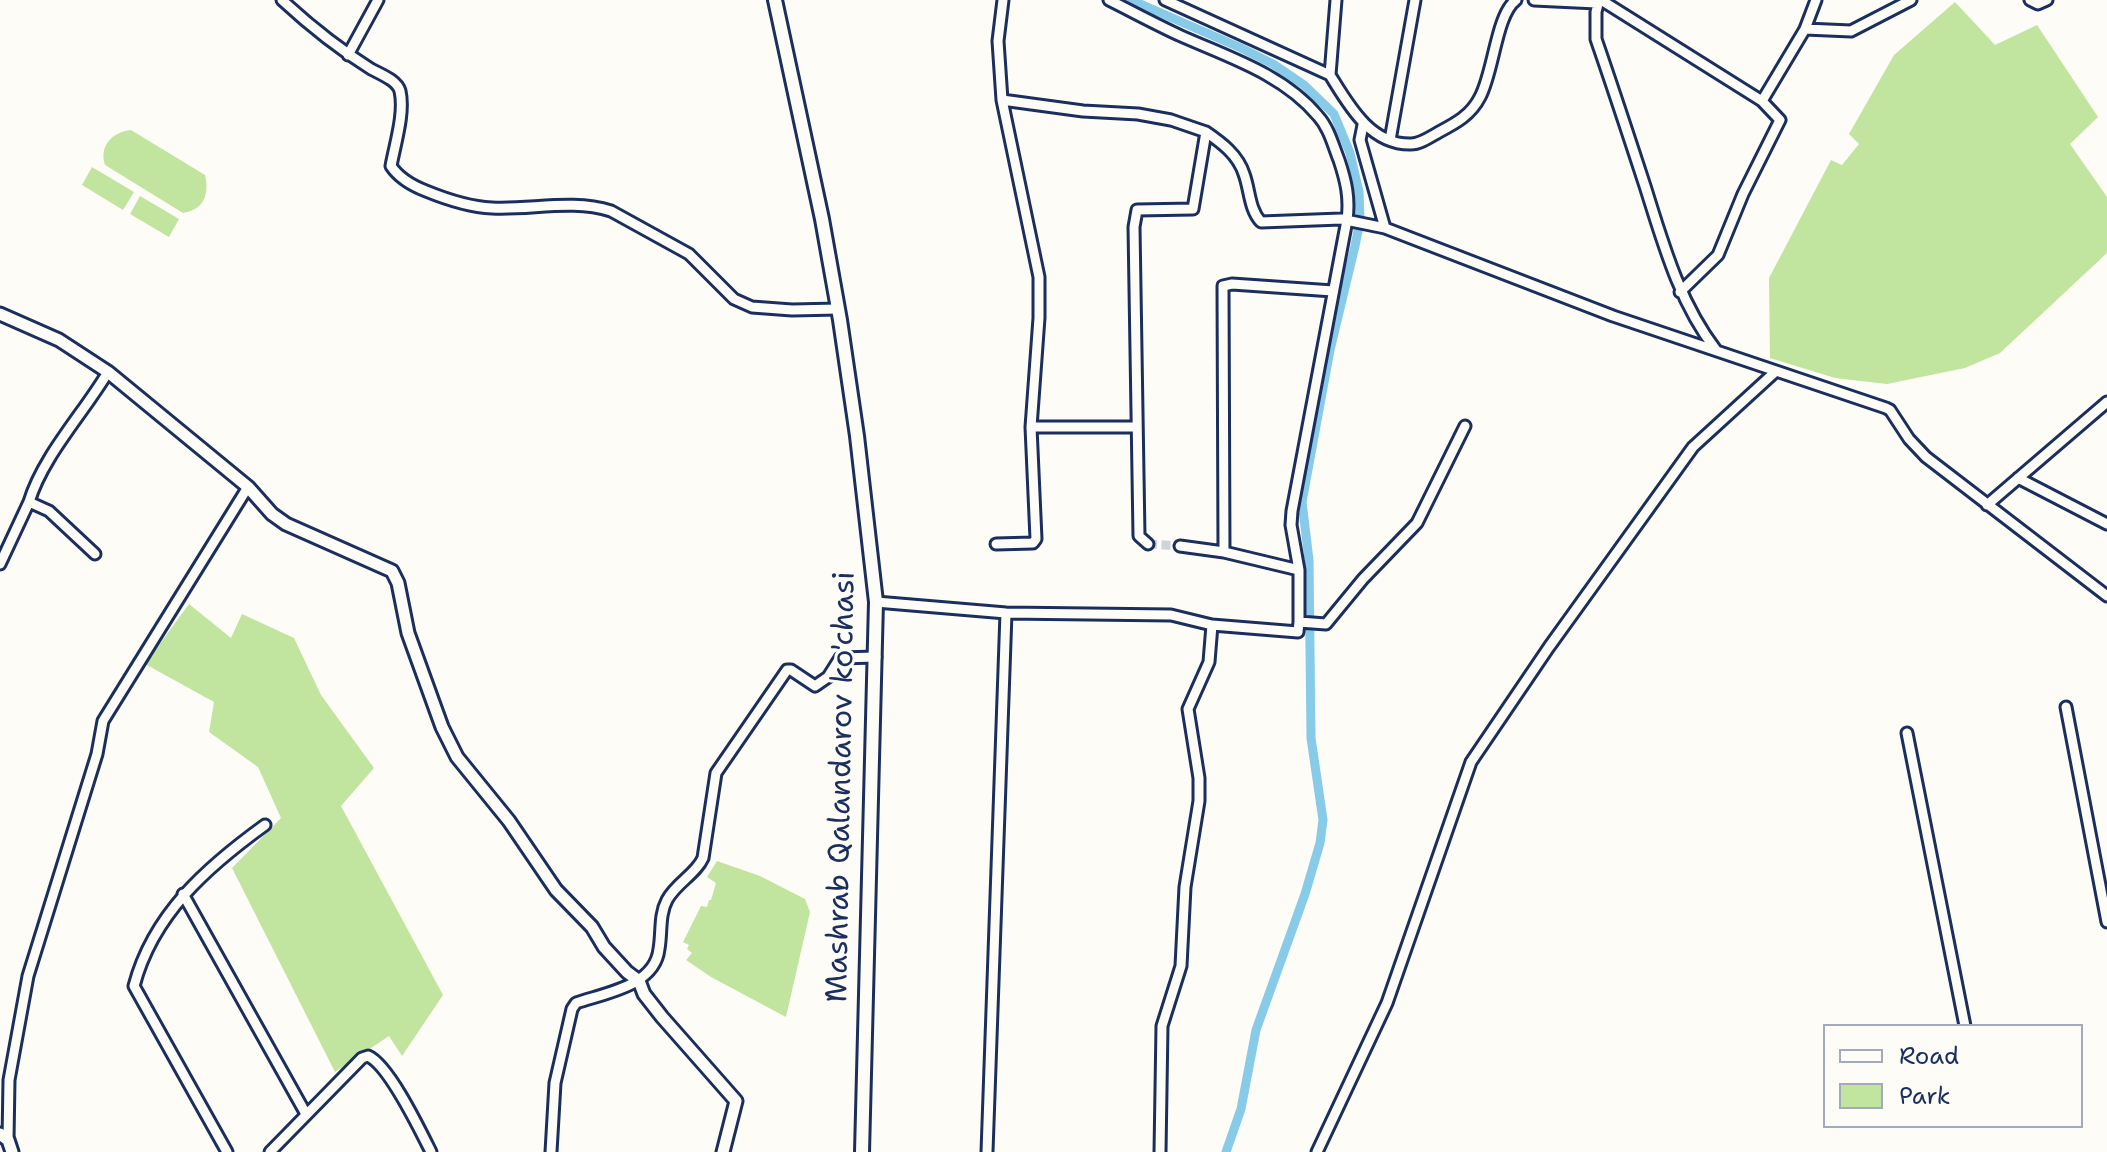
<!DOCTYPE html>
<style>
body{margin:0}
#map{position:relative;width:2107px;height:1152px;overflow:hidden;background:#fdfcf7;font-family:"Shantell Sans",sans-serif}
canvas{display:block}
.legend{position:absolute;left:1823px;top:1024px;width:260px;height:104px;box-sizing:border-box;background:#fdfcf7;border:2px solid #a3aaba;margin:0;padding:10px 14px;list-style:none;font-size:24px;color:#1b2f5e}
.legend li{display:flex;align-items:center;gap:16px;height:40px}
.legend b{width:40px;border:2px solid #a3aaba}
</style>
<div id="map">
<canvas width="2107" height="1152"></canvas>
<ul class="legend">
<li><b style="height:10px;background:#fdfcf7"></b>Road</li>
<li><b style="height:22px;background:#c1e59f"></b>Park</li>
</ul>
</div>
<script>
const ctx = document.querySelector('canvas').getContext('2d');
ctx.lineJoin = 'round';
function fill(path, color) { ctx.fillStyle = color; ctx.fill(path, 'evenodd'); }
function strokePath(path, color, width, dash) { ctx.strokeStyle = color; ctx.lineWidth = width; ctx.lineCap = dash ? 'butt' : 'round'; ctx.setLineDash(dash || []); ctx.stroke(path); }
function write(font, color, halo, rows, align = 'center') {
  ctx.font = font + ' "Shantell Sans",sans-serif'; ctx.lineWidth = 6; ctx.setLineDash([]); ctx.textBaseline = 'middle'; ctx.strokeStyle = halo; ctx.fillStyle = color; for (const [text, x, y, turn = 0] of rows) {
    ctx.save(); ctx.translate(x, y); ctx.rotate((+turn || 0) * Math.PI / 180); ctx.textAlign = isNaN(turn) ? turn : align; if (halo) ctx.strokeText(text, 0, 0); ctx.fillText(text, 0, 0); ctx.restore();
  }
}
fill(new Path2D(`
 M 1955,2 L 1995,45 L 2037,25 L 2098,117 L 2070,144 L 2107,197 L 2107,253 L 2000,353 L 1965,368 L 1887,384 L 1835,378 L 1770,358 L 1769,278 L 1831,160 L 1842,165 L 1859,144 L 1849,134 L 1894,55 Z
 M 131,130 L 205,175 C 210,195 203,210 183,213 L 105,165 C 99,146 112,132 131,130 Z
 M 92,167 L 134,192 L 123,210 L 82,185 Z
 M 140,196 L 179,219 L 169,237 L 130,214 Z
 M 189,604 L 231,638 L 242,614 L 294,638 L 321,695 L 374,768 L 341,806 L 443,995 L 402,1056 L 389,1036 L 335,1072 L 232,868 L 281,818 L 258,767 L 209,732 L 214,702 L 145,664 Z
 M 717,861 L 760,876 L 805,899 L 810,912 L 786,1017 L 711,977 L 686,960 L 692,953 L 687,949 L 689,945 L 683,942 L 701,906 L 707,907 L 709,900 L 711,900 L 716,883 L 707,877 Z`), '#c1e59f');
strokePath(new Path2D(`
 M 1131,0 L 1241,48 L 1273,64 L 1304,85 L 1334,114 L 1350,153 L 1359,192 L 1360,221 L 1355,246 L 1330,350 L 1302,502 L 1309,560 L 1311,738 L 1323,820 L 1320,843 L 1305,894 L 1256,1030 L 1241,1109 L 1226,1152`), '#87cbe8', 9);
strokePath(new Path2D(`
 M 1148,544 L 1180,546`), '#d0d3d8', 9, [9, 4.5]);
const minor = new Path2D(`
 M 282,0 C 310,26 339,49 371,69 C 380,74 397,80 400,91 C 405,113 395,144 391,166 C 399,178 413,186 426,191 C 448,200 469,207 492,208 C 532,210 572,199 611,211 L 689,254 L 734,299 L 752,307 L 792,310 L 838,309
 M 1109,0 C 1133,12 1157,25 1181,36 C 1228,57 1283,74 1318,116 C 1329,128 1333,145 1339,160 C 1346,181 1350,198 1347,220 L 1292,511 L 1291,525 L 1299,570 L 1299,622 L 1326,624 L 1363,579 L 1417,523 L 1465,426
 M 1165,0 L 1330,75
 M 1534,0 L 1597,3
 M 1599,0 L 1596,12 L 1596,39 C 1613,88 1629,137 1645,186 C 1663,243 1679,302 1716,350
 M 1601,0 L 1762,101 L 1805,29 L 1816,0
 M 2030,0 L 2038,4 L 2047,0
 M 1805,29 L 1851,31 L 1911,0
 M 348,55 L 378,0
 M 1330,75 C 1348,104 1370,145 1411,144 C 1420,144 1430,137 1439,132 C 1456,123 1471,115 1480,97 C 1494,71 1496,15 1516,0
 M 1330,75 L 1336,0
 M 1002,100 L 1083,111 L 1138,114 L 1171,120 L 1206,132
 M 1363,125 L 1360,140 L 1385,228 L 1613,316 L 1886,408 L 1890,410 L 1909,439 L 1926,457 L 2107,596
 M 1390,140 L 1415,0
 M 1680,292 L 1718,255 L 1743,194 L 1780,120 L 1762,101
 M 1031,427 L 1137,427
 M 2018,478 L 2107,524
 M 1987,505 L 2107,402
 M 996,544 L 1033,543 L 1036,539 L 1031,427 L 1039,318 L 1039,277 L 1002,100 L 998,41 L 1003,0
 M 1148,544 L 1139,536 L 1134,227 L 1137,210 L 1193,209 L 1206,132 C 1222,143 1238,155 1244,174 C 1250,190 1249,209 1261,222 L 1341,219 L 1385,228
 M 1180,546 L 1224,552 L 1299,570
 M 1224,552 L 1223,286 L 1232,284 L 1333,291
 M 95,554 L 49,511 L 29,502 C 43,456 83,414 108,372
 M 0,564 L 29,502
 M 876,602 L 1006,613 L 1171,615 L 1212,625 L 1298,632 L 1299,622
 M 2066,707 L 2107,922
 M 1907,733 L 1965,1026
 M 183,894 L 306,1114
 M 8,1140 L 9,1080 L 28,976 L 97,754 L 103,721 L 248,487
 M 227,1152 L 134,986 C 153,914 207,867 265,825
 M 270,1152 L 362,1058 L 368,1056 C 389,1065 420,1130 431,1152
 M 551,1152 L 555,1083 L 572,1009 L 576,1003 C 605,993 655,986 659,949 C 662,932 659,915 667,900 C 676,883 696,874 703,858 L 716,773 L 787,670 L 791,670 L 815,686 L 828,677 L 840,658 L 876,657
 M 987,1152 L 1006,613
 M 1160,1152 L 1162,1026 L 1181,966 L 1185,887 L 1199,801 L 1199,778 L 1188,709 L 1209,662 L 1212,625
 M 1317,1152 L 1387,1003 L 1471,762 L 1549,647 L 1693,447 L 1775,372`);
const tertiary = new Path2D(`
 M 0,314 L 59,340 L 108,372 L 248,487 L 272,514 L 286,524 L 392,571 L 398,583 L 408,633 L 442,727 L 457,757 L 509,821 L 556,890 L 592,927 L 604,947 L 627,972 L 639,981 L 644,994 L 662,1017 L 736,1101 L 723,1152
 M 0,1134 L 8,1140 L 12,1152`);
const secondary = new Path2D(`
 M 775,0 L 822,219 L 840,320 L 857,436 L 876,602 L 862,1152`);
strokePath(minor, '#1b2f5e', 15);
strokePath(tertiary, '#1b2f5e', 17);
strokePath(secondary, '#1b2f5e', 18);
strokePath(minor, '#fdfcf7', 9);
strokePath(tertiary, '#fdfcf7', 11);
strokePath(secondary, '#fdfcf7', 12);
write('30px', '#1b2f5e', '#fdfcf7', [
 ["Mashrab Qalandarov ko'chasi",842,787,-89]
]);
</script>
